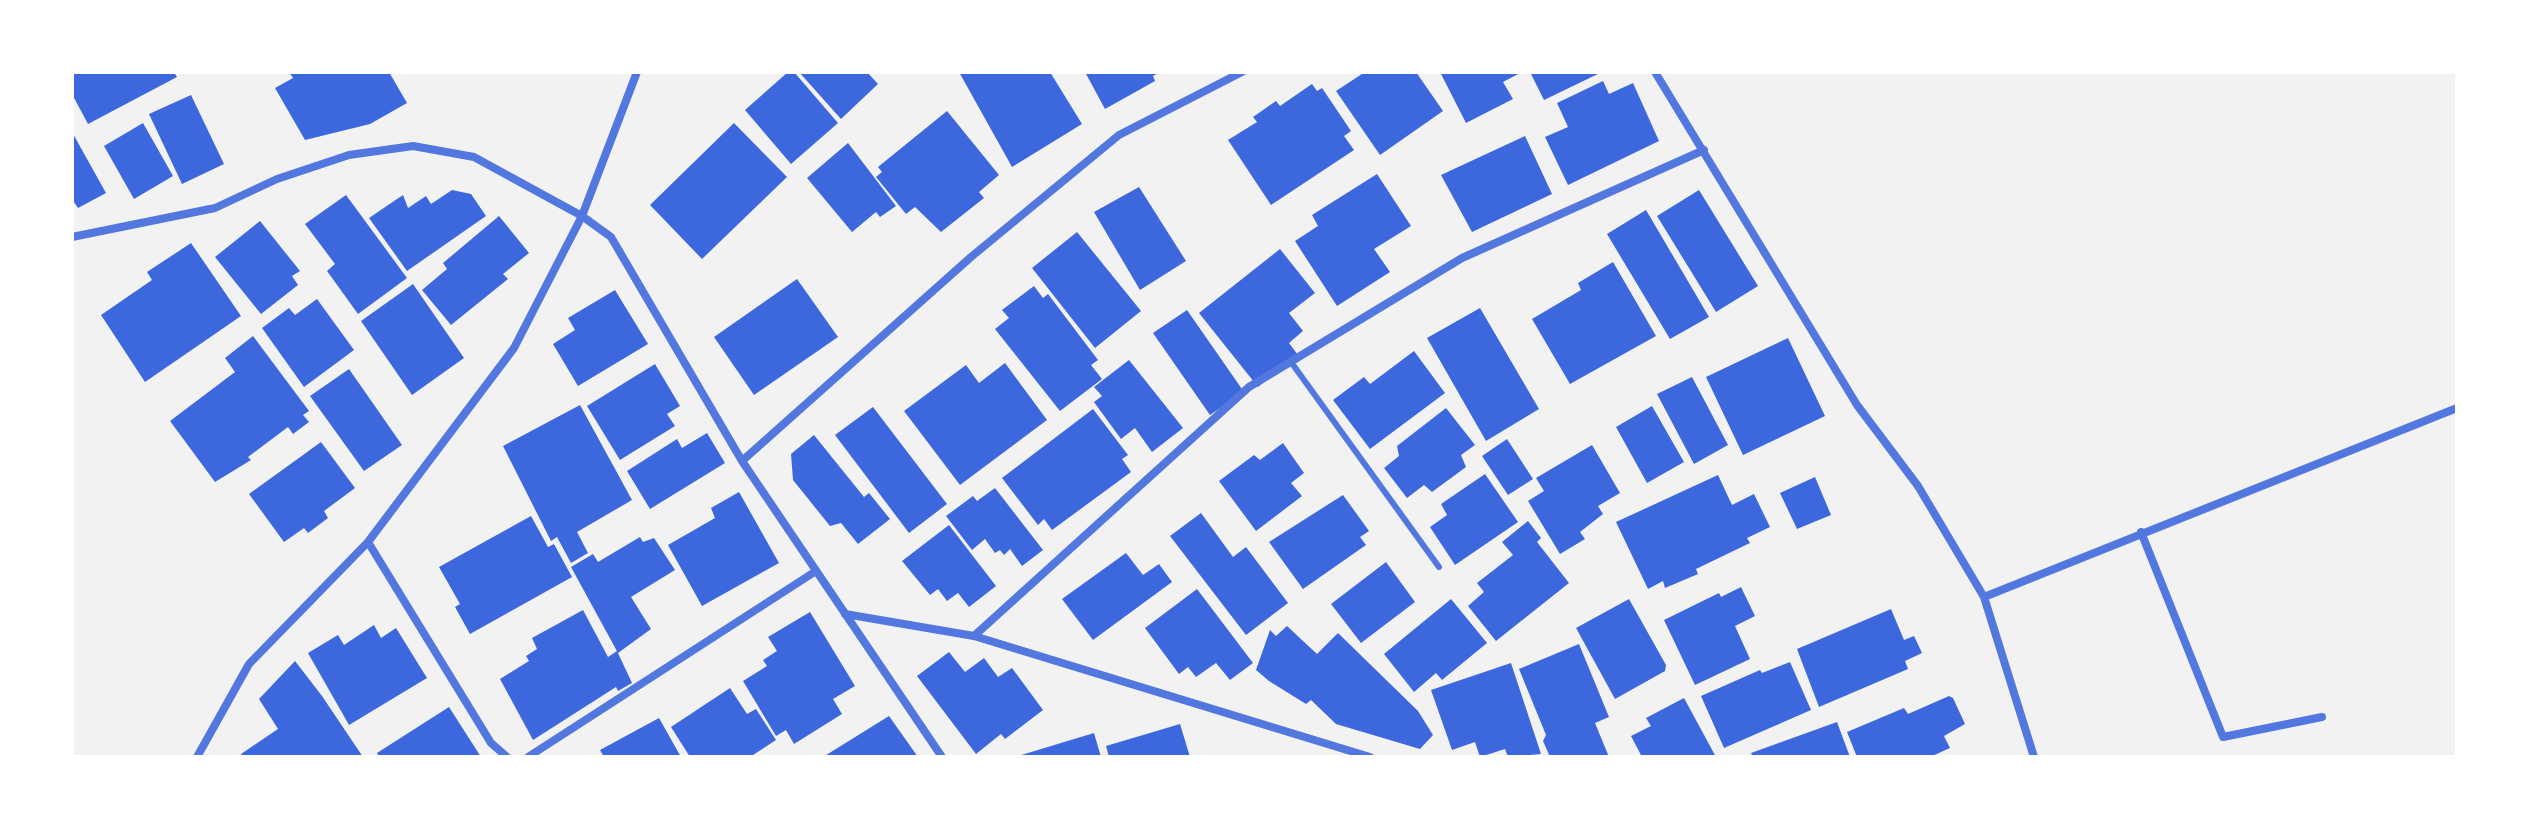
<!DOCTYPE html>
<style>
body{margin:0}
#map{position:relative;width:2529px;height:829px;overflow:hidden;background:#f2f2f2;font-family:Montserrat,sans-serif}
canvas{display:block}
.frame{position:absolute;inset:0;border:74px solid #fff;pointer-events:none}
</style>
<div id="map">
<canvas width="2529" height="829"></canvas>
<div class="frame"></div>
</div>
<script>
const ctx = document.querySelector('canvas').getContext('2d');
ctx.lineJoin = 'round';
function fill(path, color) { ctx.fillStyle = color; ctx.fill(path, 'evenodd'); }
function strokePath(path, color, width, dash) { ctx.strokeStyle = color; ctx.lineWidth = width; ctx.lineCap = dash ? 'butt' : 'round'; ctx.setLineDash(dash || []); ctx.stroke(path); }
fill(new Path2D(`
 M 72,72 L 174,72 L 177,77 L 88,124 L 72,94 Z
 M 289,72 L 389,72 L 407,103 L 370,124 L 305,140 L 275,88 L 293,78 Z
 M 788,72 L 794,72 L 838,123 L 791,164 L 745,110 Z
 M 799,72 L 867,72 L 878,84 L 841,119 Z
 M 959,72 L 1050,72 L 1082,124 L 1012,167 Z
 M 1085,72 L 1160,72 L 1153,76 L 1155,81 L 1105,109 Z
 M 1365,72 L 1416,72 L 1443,111 L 1380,155 L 1336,91 Z
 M 1440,72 L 1522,72 L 1503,82 L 1513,99 L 1466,123 Z
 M 1530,72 L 1602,72 L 1544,100 Z
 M 1603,81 L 1609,94 L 1633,83 L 1659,141 L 1568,185 L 1545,137 L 1568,127 L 1557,103 Z
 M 1312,84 L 1317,91 L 1322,88 L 1351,131 L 1344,136 L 1354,150 L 1271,205 L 1228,140 L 1257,122 L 1253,117 L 1276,101 L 1280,106 Z
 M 191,95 L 224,164 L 182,184 L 149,114 Z
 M 947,111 L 999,175 L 979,192 L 984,198 L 941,232 L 915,207 L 906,214 L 876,177 L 882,172 L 878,167 Z
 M 143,123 L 173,176 L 134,199 L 104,146 Z
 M 734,123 L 787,177 L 702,259 L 650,205 Z
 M 72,132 L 106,193 L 78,208 L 72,199 Z
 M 1525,136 L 1552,194 L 1472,232 L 1441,175 Z
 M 848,143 L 896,206 L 880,217 L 876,212 L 852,232 L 807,178 Z
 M 1377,174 L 1411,226 L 1374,249 L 1390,272 L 1337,306 L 1295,241 L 1318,226 L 1312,215 Z
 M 1139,187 L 1186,261 L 1140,290 L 1094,212 Z
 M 452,190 L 471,194 L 486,216 L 407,271 L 369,218 L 403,195 L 408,208 L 426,196 L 431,204 Z
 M 1699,190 L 1758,286 L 1716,312 L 1657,216 Z
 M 346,195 L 407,278 L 358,314 L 327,271 L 335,264 L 305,224 Z
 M 1646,210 L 1709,317 L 1670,339 L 1607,234 Z
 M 499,216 L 529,253 L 503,274 L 508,279 L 451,325 L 422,290 L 447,269 L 443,263 Z
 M 260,221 L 300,271 L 292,276 L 298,285 L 261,314 L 215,257 Z
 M 1077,232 L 1141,311 L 1095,348 L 1032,268 Z
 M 191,243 L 241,316 L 145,382 L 101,315 L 152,280 L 147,272 Z
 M 1280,249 L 1315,293 L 1289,313 L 1303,331 L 1289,343 L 1298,355 L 1258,387 L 1199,313 Z
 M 1613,262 L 1656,336 L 1570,384 L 1532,319 L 1581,290 L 1578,283 Z
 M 797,279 L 838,337 L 754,395 L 714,337 Z
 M 413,284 L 464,358 L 412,395 L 361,321 Z
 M 1034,286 L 1043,298 L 1048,294 L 1098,360 L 1091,365 L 1102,379 L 1060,411 L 995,329 L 1009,318 L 1002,310 Z
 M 615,290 L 648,344 L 578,386 L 553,344 L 575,330 L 568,318 Z
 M 317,299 L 354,350 L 304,387 L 262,328 L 289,308 L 295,315 Z
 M 1480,308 L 1539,409 L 1486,441 L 1427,338 Z
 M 1187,310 L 1244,392 L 1210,415 L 1153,333 Z
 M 253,336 L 309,411 L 303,415 L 309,422 L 293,434 L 288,427 L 248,457 L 251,460 L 215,482 L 170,421 L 235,372 L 225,358 Z
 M 1788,338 L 1825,416 L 1743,455 L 1706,377 Z
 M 1414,351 L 1445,393 L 1370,449 L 1333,400 L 1364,377 L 1370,384 Z
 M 1129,360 L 1183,428 L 1152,452 L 1135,428 L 1121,439 L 1094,402 L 1102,396 L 1094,387 Z
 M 1005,363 L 1047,420 L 960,485 L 904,411 L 966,365 L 979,383 Z
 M 655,364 L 680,406 L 667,414 L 675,426 L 620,460 L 587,406 Z
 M 349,369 L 402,445 L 364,471 L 310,396 Z
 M 1692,377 L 1728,445 L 1694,464 L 1657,394 Z
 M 580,405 L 632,500 L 577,532 L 588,553 L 571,563 L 557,537 L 551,541 L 503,446 Z
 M 1652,406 L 1684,462 L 1647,483 L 1616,427 Z
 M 873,407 L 947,504 L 909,533 L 835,435 Z
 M 1446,408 L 1475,445 L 1461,455 L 1466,467 L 1432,492 L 1424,485 L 1407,498 L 1384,468 L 1399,456 L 1397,446 Z
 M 1093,409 L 1128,455 L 1122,459 L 1131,472 L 1052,530 L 1044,519 L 1038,525 L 1002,478 Z
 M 707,433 L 725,463 L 650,509 L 627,471 L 677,439 L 682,448 Z
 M 814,435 L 864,497 L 869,493 L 890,519 L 858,544 L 841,523 L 830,526 L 793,480 L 791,454 Z
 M 1507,439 L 1533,479 L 1508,495 L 1482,456 Z
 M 321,442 L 355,488 L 324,511 L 328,518 L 308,533 L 304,528 L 284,542 L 249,494 Z
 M 1283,443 L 1304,473 L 1291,483 L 1302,496 L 1256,531 L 1219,481 L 1254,455 L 1260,460 Z
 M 1592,445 L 1620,493 L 1598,506 L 1603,514 L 1580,532 L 1585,539 L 1560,554 L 1528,501 L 1544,491 L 1536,478 Z
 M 1485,474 L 1518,522 L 1455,565 L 1430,527 L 1447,515 L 1441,504 Z
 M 1718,475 L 1732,505 L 1754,494 L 1770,527 L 1747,538 L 1750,543 L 1696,569 L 1698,574 L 1665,588 L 1663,581 L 1648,589 L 1616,522 Z
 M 1815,477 L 1831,515 L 1797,529 L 1780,493 Z
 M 995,488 L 1043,550 L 1022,566 L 1010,549 L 1004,555 L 1000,550 L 995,553 L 985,539 L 972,550 L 946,516 L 973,496 L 977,501 Z
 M 739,492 L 779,563 L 702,606 L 668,545 L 715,518 L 711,508 Z
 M 1343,495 L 1369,531 L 1360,537 L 1366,545 L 1303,589 L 1269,542 Z
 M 1201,513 L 1233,557 L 1246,547 L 1288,603 L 1246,635 L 1170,536 Z
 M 531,516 L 548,547 L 554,544 L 572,577 L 470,634 L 455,607 L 460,604 L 439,567 Z
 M 1528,521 L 1541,538 L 1537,542 L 1569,583 L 1496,641 L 1468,606 L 1484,592 L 1477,583 L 1513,555 L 1502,542 Z
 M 949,525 L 996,586 L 969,607 L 958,593 L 947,601 L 938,589 L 930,595 L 902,561 Z
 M 640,537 L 643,542 L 654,538 L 675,570 L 631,597 L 651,629 L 618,653 L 571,567 L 593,554 L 598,562 Z
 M 1126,553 L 1143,575 L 1159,564 L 1172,582 L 1093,640 L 1062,599 Z
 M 1386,562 L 1415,602 L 1361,643 L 1331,604 Z
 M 1741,587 L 1755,616 L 1735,626 L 1750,659 L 1695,685 L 1664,620 L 1719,593 L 1721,597 Z
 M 1197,589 L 1253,663 L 1230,680 L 1216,663 L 1196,677 L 1188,667 L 1179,674 L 1145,628 Z
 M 1451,599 L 1487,643 L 1442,680 L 1436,673 L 1414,692 L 1384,654 Z
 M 1629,599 L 1666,665 L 1665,671 L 1615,699 L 1576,628 Z
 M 1891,609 L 1904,640 L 1914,636 L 1922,653 L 1905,661 L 1908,669 L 1819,707 L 1797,649 Z
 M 583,610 L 608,657 L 617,651 L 632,683 L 618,691 L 616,687 L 533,740 L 500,679 L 529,661 L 526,656 L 537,649 L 532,638 Z
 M 810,612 L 855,686 L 833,699 L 842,714 L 794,744 L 786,730 L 776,736 L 743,681 L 767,666 L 763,660 L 777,651 L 768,637 Z
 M 374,625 L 381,638 L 396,628 L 427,678 L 349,725 L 308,653 L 338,635 L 344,645 Z
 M 1287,626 L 1317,654 L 1338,633 L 1418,711 L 1433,735 L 1420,749 L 1336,724 L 1311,700 L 1306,704 L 1269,681 L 1256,670 L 1270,630 L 1276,636 Z
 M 1579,644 L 1609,717 L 1595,723 L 1609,757 L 1550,757 L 1543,741 L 1546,735 L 1519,669 Z
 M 949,652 L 965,672 L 984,658 L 998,677 L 1012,668 L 1043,710 L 1005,739 L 1001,734 L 976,754 L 917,676 Z
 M 295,661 L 322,696 L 363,757 L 243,757 L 241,754 L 278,729 L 259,699 Z
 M 1790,662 L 1811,710 L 1724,748 L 1701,696 L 1760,670 L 1762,673 Z
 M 1511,663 L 1541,754 L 1508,757 L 1505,749 L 1480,757 L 1475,742 L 1452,750 L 1431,690 Z
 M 730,688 L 747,714 L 756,709 L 776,740 L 750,757 L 690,757 L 671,727 Z
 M 1949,696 L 1953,698 L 1965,724 L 1944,736 L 1950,748 L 1930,757 L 1857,757 L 1847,732 L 1904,708 L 1908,714 Z
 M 1684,698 L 1716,757 L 1642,757 L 1631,736 L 1651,726 L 1646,718 Z
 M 449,707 L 481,757 L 379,757 L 377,753 Z
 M 889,716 L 918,757 L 823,757 Z
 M 659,718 L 681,757 L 604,757 L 600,750 Z
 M 1837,722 L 1850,757 L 1753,757 L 1751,753 Z
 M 1180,724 L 1190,757 L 1109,757 L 1106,746 Z
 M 1094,733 L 1101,757 L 1018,757 L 1018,756 Z`), '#3d67dc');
strokePath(new Path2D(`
 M 1291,362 L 1439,567`), '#5277de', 6);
strokePath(new Path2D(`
 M 1655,72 L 1857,405 L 1918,486 L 1984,597 L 2034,757
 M 72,237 L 215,208 L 277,179 L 349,155 L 413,146 L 474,157 L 582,216 L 611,237 L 742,461 L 942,757
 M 742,461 L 971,257 L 1119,135 L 1242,72
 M 2141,532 L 2223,737 L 2322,717
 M 368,542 L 491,743 L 507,757
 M 1984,597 L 2457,408
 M 845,614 L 974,636 L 1370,757
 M 974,636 L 1249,387 L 1462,258 L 1704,150
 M 197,757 L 249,664 L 368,542 L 514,348 L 582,216 L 637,72
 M 528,757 L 816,571`), '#5277de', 8);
</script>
